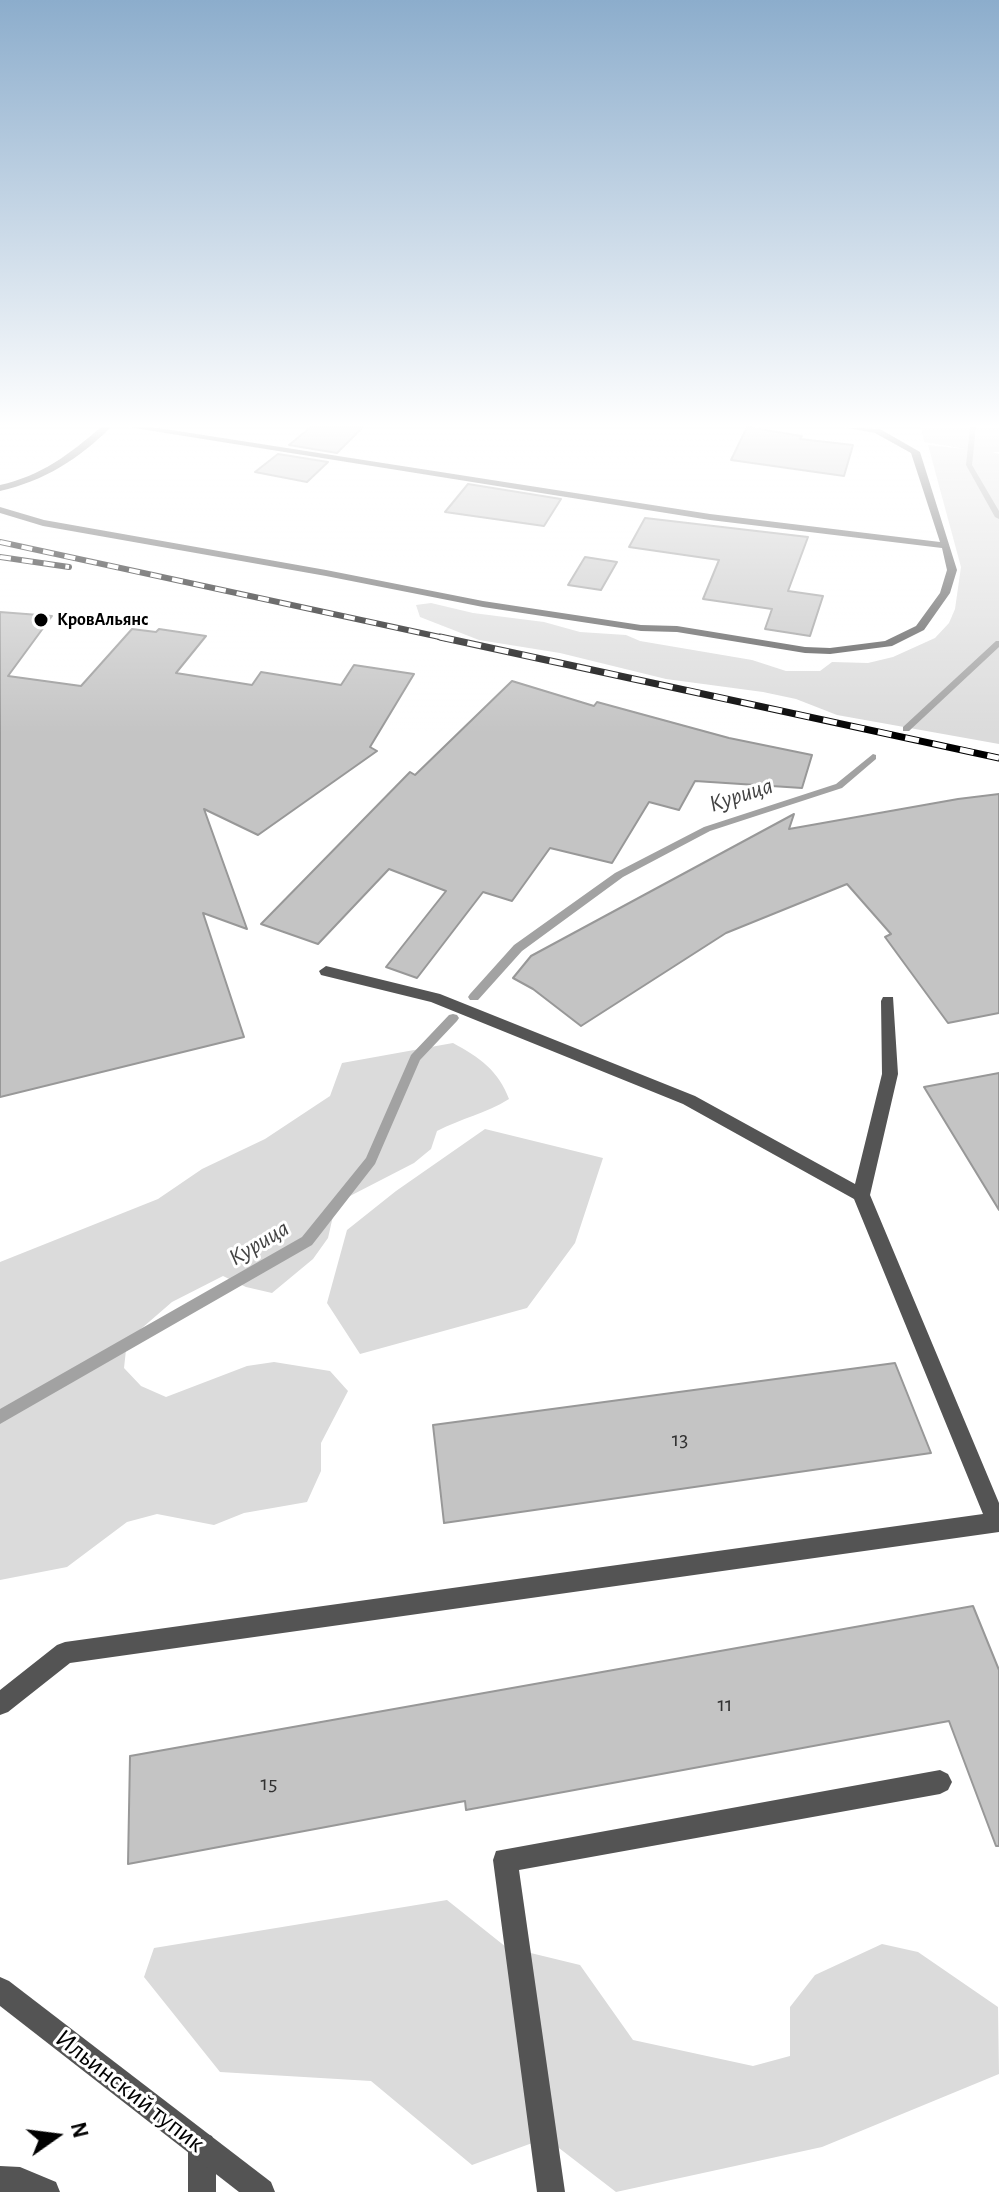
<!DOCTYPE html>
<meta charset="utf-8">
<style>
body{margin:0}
#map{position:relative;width:999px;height:2192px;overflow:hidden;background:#fff;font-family:"Alegreya Sans",sans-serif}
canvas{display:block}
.north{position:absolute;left:16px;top:2096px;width:80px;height:80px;-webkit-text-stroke:6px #fff;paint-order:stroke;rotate:76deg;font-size:22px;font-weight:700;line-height:32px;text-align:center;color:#000}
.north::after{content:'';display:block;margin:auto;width:28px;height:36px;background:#000;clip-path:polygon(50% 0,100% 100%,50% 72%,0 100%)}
</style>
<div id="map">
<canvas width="999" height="2192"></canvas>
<div class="north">N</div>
</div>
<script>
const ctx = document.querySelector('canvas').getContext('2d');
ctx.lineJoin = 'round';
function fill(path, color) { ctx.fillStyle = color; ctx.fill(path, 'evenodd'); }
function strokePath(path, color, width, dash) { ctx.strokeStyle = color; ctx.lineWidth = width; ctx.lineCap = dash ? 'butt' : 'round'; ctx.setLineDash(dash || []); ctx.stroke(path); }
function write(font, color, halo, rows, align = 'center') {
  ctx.font = font + ' "Alegreya Sans",sans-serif'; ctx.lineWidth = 6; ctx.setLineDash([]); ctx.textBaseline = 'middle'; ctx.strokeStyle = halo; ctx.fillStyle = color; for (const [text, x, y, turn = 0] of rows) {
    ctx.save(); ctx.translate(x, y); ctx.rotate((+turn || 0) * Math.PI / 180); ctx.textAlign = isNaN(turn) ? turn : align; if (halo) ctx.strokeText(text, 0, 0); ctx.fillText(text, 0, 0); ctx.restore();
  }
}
fill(new Path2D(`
 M 921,427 L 999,427 L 999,452 L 992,452 L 999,454 L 999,744 L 837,715 L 796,699 L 763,692 L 666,679 L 560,653 L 479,640 L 420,617 L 416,605 L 431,603 L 473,613 L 544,622 L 580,632 L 626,635 L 640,641 L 752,660 L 786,671 L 820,671 L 832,662 L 868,663 L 893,657 L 935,638 L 949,623 L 955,609 L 961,567 L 928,445 L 966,449 L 924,442 Z
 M 453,1043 C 479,1057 499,1071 509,1099 C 485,1114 462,1118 437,1131 L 431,1149 L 414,1163 L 348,1197 L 333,1216 L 328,1238 L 313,1259 L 272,1293 L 246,1287 L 223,1276 L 172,1302 L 127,1341 L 124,1368 L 141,1386 L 166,1397 L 247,1366 L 274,1362 L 330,1371 L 348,1391 L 321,1443 L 321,1471 L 307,1502 L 244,1513 L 214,1525 L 157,1514 L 127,1522 L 67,1567 L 0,1580 L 0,1262 L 158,1199 L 202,1169 L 265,1139 L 330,1096 L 342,1063 Z
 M 485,1129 L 603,1158 L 575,1243 L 527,1308 L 360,1354 L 327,1303 L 347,1230 L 396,1191 Z
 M 447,1900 L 506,1947 L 580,1965 L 633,2040 L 753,2066 L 790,2056 L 790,2007 L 815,1975 L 882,1944 L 918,1952 L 998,2007 L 999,2074 L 822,2147 L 616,2192 L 546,2138 L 472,2165 L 371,2081 L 220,2072 L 144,1977 L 154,1948 Z`), '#dbdbdb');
fill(new Path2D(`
 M 970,427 L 976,427 L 972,465 L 999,511 L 999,519 L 995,517 L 966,465 Z
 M 996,641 L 999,641 L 999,647 L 909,731 L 903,731 L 903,727 Z
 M 873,754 L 876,755 L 876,759 L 842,788 L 710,831 L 623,877 L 522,951 L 478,1000 L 470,1000 L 468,997 L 470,994 L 514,945 L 615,873 L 704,827 L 836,784 Z
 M 453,1014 L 457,1015 L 459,1018 L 457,1021 L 420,1060 L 375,1164 L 312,1245 L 0,1424 L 0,1409 L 302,1237 L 366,1158 L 411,1055 L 449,1015 Z`), '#a2a2a2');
const building = new Path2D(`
 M 311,427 L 363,427 L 337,453 L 289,445 Z
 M 747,427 L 802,436 L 800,439 L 853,445 L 844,476 L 731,460 Z
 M 278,454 L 328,462 L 307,482 L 255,472 Z
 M 468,484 L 561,499 L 544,526 L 445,512 Z
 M 645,518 L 808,537 L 788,591 L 823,596 L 810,636 L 765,629 L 772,609 L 703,599 L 719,560 L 629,547 Z
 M 585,557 L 617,562 L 601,590 L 568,585 Z
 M 0,612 L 52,616 L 8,676 L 81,686 L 132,629 L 156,632 L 159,629 L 206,636 L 176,673 L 252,685 L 261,672 L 341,685 L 354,665 L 414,674 L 370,747 L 377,751 L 258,835 L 204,809 L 247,929 L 203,913 L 244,1037 L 0,1097 Z
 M 512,681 L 594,706 L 597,702 L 729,738 L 812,755 L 802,788 L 695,781 L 679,810 L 649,802 L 612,863 L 550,848 L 512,901 L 483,892 L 417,978 L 386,967 L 446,891 L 389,869 L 318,944 L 261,924 L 410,772 L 415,775 Z
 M 999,794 L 999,1013 L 948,1023 L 885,937 L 891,934 L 847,884 L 726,933 L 581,1026 L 533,989 L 513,978 L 531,956 L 794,814 L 789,829 L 958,799 Z
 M 999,1073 L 999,1210 L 924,1087 Z
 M 895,1363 L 931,1453 L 444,1523 L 433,1425 Z
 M 973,1606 L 999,1670 L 999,1846 L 996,1846 L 949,1721 L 466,1810 L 465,1801 L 128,1864 L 130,1756 Z`);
fill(building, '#c4c4c4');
strokePath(building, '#989898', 2);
fill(new Path2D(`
 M 101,427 L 111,427 C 79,459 44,481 0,491 L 0,485 C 41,476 70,454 101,427 Z
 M 128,427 L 152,427 L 710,514 L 940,542 L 911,453 L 875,433 L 842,427 L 880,429 L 920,452 L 957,570 L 950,593 L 924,630 L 892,646 L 830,654 L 805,653 L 677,632 L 641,631 L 483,607 L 326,576 L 43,526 L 0,513 L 0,507 L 44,520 L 326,570 L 483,601 L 641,625 L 677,626 L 805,647 L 830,648 L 885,641 L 916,626 L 940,593 L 947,570 L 942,548 L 710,520 Z
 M 326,966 L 440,994 L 695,1096 L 855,1184 L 882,1074 L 881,1001 L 883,997 L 893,997 L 898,1074 L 870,1195 L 999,1503 L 999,1532 L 70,1663 L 8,1712 L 0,1715 L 0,1690 L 57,1645 L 65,1642 L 983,1514 L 854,1199 L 683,1104 L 431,1002 L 321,975 L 319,971 Z
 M 940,1770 L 948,1774 L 952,1782 L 948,1790 L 940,1794 L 519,1870 L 565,2192 L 537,2192 L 493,1860 L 496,1851 Z
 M 202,2132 L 212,2136 L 216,2146 L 216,2192 L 188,2192 L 188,2146 L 192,2136 Z
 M 0,2166 L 20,2167 L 56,2182 L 60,2192 L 0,2192 Z`), '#545454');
fill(new Path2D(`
 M 0,1977 L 9,1981 L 271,2182 L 275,2192 L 239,2192 L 0,2006 Z`), '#545454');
const railFar1 = new Path2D(`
 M 0,542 L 449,639
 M 0,557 L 69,567`);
const rail = new Path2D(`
 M 440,637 L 999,758`);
strokePath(railFar1, '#000', 6);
strokePath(rail, '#000', 7);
strokePath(railFar1, '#fff', 4, [11]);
strokePath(rail, '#fff', 5, [14]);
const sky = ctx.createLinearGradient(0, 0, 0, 734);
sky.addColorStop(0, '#8cadcc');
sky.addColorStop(0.58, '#fff');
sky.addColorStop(1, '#ffffff00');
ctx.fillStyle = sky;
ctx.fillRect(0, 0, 999, 734);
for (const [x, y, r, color] of [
 [41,620,8,"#000"]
]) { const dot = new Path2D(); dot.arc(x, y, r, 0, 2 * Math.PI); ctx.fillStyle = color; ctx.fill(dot); strokePath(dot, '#fff', 3); }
write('bold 18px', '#000', '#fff', [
 ["КровАльянс",57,620]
], 'left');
write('22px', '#313131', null, [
 ["13",680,1439],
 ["11",725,1704],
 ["15",269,1783]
]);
write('italic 24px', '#434343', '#fff', [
 ["Курица",741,795,-18],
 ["Курица",259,1243,-31]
]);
write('26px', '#000', '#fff', [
 ["Ильинский тупик",130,2091,38]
]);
</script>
